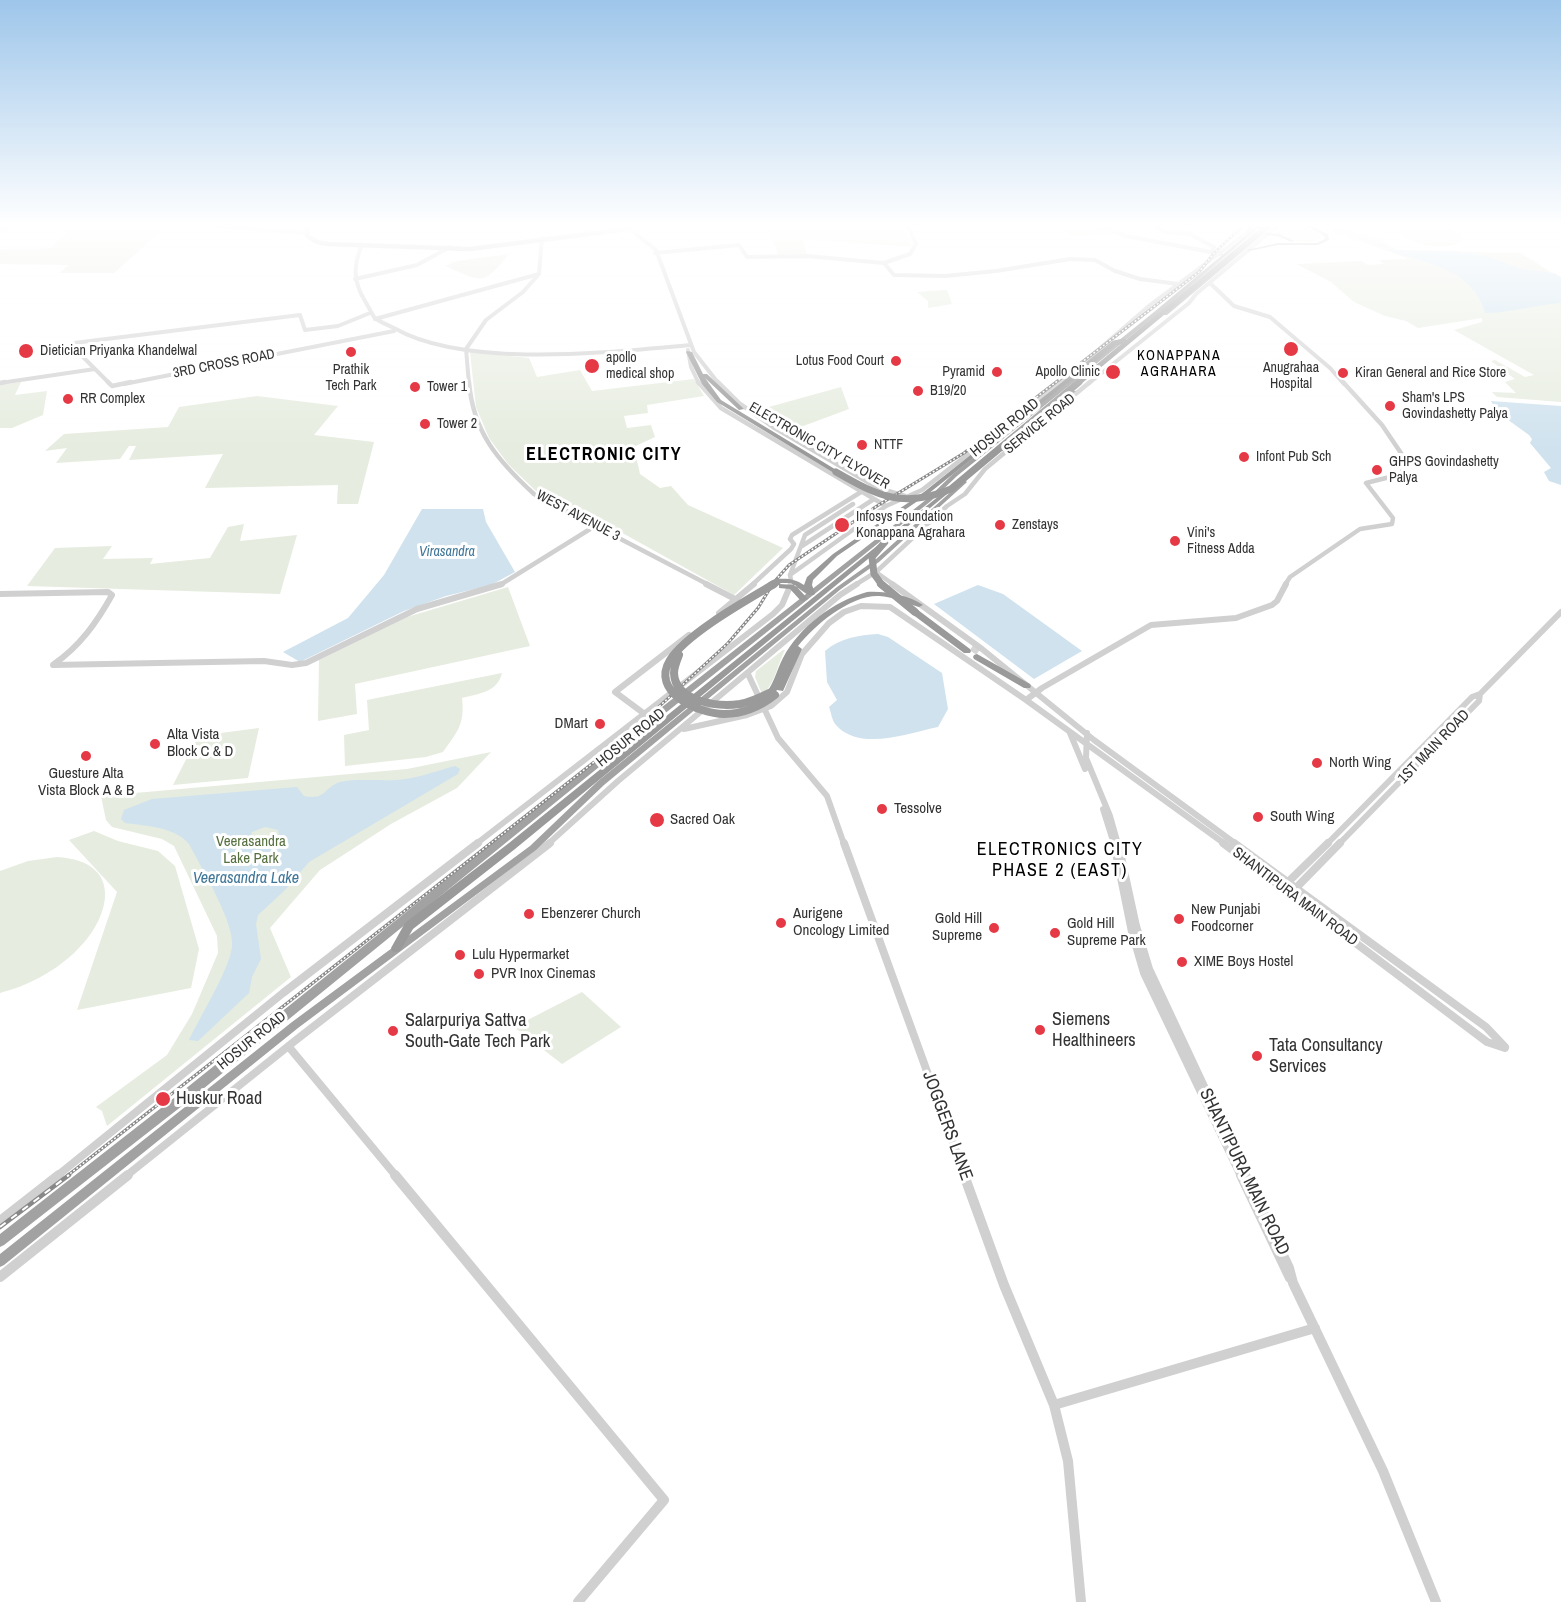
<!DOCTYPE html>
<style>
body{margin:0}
canvas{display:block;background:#fff}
</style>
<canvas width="1561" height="1602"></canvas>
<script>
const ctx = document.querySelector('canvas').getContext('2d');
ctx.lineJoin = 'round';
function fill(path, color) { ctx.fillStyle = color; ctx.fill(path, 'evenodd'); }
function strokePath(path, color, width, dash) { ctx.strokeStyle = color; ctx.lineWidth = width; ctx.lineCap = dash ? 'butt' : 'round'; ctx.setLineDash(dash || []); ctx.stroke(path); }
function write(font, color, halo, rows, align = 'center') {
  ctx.font = font + ' "Archivo Narrow",sans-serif'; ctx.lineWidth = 6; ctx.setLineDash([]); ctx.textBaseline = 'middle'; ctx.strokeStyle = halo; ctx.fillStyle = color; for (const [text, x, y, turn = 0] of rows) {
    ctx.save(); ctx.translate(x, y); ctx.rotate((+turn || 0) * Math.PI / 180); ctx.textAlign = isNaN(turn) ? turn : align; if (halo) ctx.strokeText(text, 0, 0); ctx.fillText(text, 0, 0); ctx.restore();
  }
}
fill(new Path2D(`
 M 86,226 L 167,226 L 114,273 L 59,273 L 69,265 L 0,264 L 0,249 L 50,248 L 71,229 L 81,230 Z
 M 795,226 L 903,226 L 912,247 L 802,239 L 807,254 L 778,255 L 769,231 L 797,229 Z
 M 1060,226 L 1097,226 L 1113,234 L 1071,237 Z
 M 1283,226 C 1297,226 1313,225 1321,237 C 1310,247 1288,241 1277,232 Z
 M 1317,226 L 1338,226 L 1344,230 L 1377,238 L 1397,250 L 1521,253 L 1561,279 L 1561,402 L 1497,397 L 1492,392 L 1516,393 L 1505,382 L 1515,379 L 1491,361 L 1495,360 L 1525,377 L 1534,375 L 1454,330 L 1482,322 L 1482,318 L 1418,328 L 1406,321 L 1385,316 L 1354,302 L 1331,282 L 1296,264 L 1362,261 L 1368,265 L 1384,264 L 1379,260 L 1409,259 Z
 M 1399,226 C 1416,226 1456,219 1463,240 C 1449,253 1408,245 1397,230 Z
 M 509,254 C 482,287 482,282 445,266 L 457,261 Z
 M 947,290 L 952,304 L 928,308 L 928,301 L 917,292 Z
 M 470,352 L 529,358 L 537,377 L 580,370 L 592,391 L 694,379 L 704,396 L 647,405 L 648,413 L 624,416 L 627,428 L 651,425 L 655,437 L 629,449 L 636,456 L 640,474 L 660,488 L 671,486 L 688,505 L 783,548 L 734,595 L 617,530 L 537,492 L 508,464 L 489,438 L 476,407 Z
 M 21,382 L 15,395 L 47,391 L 43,415 L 12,428 L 0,428 L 0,385 Z
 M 841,387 L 849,409 L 790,431 L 758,410 Z
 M 257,396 L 338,406 L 314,435 L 374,442 L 358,504 L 337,504 L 338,485 L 205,488 L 223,454 L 129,460 L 136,446 L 129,446 L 120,459 L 56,463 L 67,448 L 45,451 L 64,434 L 168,427 L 179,407 Z
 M 244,524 L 240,541 L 297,535 L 280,594 L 27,586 L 55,548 L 112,546 L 103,559 L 153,558 L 150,564 L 210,558 L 228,527 Z
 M 508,587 L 530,646 L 355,684 L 357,714 L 318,721 L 319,660 L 407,617 Z
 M 783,650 L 785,650 C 777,665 775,685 762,694 L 755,677 L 756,671 Z
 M 502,673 C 498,692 478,694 462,698 C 465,725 457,732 443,752 L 426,757 L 345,766 L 344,735 L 369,730 L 367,700 Z
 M 259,728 L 248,778 L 173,785 L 198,736 Z
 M 491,752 L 457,788 L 391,824 L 320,870 L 270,928 L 291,977 L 107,1126 L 102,1111 L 96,1107 L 167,1055 L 192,1014 L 218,953 L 217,936 L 174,846 L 162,839 L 112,827 L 106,820 L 101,796 L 407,769 Z
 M 94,831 L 118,841 L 158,851 L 175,866 L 199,949 L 191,988 L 77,1010 L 117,892 L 69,840 Z
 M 57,857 C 126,861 111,920 73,954 C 52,973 27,986 0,993 L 0,871 L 28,861 Z
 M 582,992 L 621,1027 L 562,1064 L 514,1027 Z`), '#e6ecdf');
fill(new Path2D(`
 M 1386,250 L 1455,251 L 1490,257 L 1522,269 L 1554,273 L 1561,277 L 1561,303 C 1535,305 1510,313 1485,313 C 1474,268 1423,263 1386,250 Z
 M 1491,401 L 1561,406 L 1561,485 L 1549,481 L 1544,472 L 1551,468 L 1530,443 L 1532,439 L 1529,435 L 1497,412 Z
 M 422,509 L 483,509 L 486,522 L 515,572 L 491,585 L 446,596 L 404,611 L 300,662 L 283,652 L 348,618 L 384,575 Z
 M 978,585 L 1003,594 L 1082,651 L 1034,679 L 934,604 Z
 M 878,634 L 888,637 L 942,673 L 948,709 L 938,727 C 908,733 860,752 836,725 C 832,721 831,712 829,707 L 837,700 L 827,682 L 825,651 C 840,638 859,635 878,634 Z
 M 455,766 L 460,769 L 458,774 L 309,862 L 284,891 L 258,915 L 256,924 L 261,959 L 252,977 L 249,993 L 198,1041 L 189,1040 C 200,1017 229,970 232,947 C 235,923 201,867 189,844 C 175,827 147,826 125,823 L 121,819 L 124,810 L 152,799 L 297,787 L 304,796 C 325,800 323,790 337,783 C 348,778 383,781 397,780 C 416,779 436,771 455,766 ZM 265,827 L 278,830 L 279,837 L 263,844 L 249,843 L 252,832 Z`), '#cfe2ee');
strokePath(new Path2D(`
 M 1325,226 L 1394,250
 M 1238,234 L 1245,226`), '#cfe2ee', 1.5);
strokePath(new Path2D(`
 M 972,647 L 982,654`), '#d6d6d6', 8, [8, 4]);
strokePath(new Path2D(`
 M 216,226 L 308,233
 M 626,226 L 656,250 L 694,352 L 719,384
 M 1098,226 L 1126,236 L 1221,254
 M 1155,226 L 1165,232 L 1190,234 L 1214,247 L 1212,251
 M 0,230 L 8,226
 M 362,245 C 353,266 353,281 365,301 C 368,306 371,312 374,317 C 379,322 388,325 394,328 C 465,369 610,352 691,345
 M 655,253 L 739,245 L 747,257 L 807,256 L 884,263 L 910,254 L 916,244 L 908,226
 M 884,263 L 894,275 L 945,276 L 996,271 L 1070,259 L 1095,260 L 1115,271 L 1140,279 L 1178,284
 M 355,279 L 417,265 L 450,247
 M 1210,283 L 1234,306 L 1270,317 L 1330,368 L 1344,384
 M 375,319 L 539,274
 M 688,350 L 691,367 L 699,384
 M 0,383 L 95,369
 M 110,384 L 72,346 L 74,343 L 300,315 L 305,330 L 338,326 L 370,313
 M 124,384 L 394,331
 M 469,384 L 466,349 L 486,320 L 523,292 L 539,274 L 542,238
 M 1059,384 L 1150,305 L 1256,226
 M 1088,384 L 1189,303 L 1196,294 L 1277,226`), '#d0d0d0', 4);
strokePath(new Path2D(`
 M 108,382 L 112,386 L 131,382
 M 469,382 C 473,432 498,461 534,494 L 709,585
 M 698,382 L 721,408 L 886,506
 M 718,382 L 739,403 L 773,427 L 878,488 L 905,496
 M 0,383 L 5,382
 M 802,546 L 874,499
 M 876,572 L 894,585
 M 790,575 L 886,506 L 922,490 L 1061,382
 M 500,585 L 595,526
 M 752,585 L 791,549 L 794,544 L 790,539 L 792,535 L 861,492
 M 792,585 L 790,575 L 805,535 L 853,504
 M 855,585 L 876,572 L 947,506 L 965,494 L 985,469 L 1090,382
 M 1285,585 L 1290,577 L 1360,529 L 1392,524 L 1393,518 L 1366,483 L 1402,474 L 1405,459 L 1382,425 L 1343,382`), '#d0d0d0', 4.5);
strokePath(new Path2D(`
 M 706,584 L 737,600
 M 892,584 L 982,649 L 1094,740 L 1236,844
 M 0,594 L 108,592 L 112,595 C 97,622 80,646 54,664
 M 719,613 L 754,584
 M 53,665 L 264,661 L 292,665 L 306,663 L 417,609 L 502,584
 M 748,674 L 778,738 L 827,796 L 844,844
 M 1026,700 L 1042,688 L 1151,625 L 1236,618 L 1272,605 L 1277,601 L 1286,584
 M 650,718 L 615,692 L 689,635
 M 684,729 L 747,715 L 771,706 L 787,692 L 802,654 L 829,623 L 844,612 L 861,606 L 890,607 L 1026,700 L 1225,844
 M 1070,733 L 1085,769
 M 1087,733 L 1086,758 L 1110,816 L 1118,844
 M 1103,809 L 1114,844
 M 476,844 L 773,614 L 782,605 L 791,584
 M 548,844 L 618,781 L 840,595 L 857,584
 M 1327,844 L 1472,697 L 1480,694
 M 1339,844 L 1479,701 L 1480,694 L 1561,612`), '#d0d0d0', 6);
strokePath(new Path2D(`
 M 844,843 L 965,1176
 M 1114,843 L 1132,932 L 1144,973 L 1241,1176
 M 1118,843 L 1136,926 L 1149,969 L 1246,1176
 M 1223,843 L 1487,1042 L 1505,1048
 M 1234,843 L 1486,1027 L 1505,1047
 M 1285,885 L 1328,843
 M 1295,889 L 1340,843
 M 289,1047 L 396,1176
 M 57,1176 L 283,993 L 478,843
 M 126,1176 L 296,1040 L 550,843`), '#d0d0d0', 8);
strokePath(new Path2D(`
 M 395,1175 L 664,1500 L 578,1602
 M 964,1175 L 1004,1285 L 1054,1405 L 1068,1461 L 1081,1602
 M 1241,1175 L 1290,1278
 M 1245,1175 L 1289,1268 L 1293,1283 L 1383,1471 L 1436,1602
 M 0,1221 L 59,1175
 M 0,1277 L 128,1175
 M 1054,1405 L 1315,1328`), '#d0d0d0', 10);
strokePath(new Path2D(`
 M 307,226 L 307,236 L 317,242 L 328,244 L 470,249 L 628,229`), '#bdbdbd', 4.5);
fill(new Path2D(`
 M 1257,226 L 1261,226 L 1158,314 L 957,476 L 931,501 L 663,715 L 187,1102 L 4,1245 L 0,1247 L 0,1234 L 179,1094 L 657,711 L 927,499 L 953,474 L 1154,312 Z
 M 1269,226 L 1273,226 L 1167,315 L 1163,315 L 1163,313 Z
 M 1071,390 L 1076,391 L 1004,451 L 1000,451 L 1000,449 Z
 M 964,480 L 967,482 L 966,483 L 879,562 L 841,589 L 604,785 L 536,850 L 298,1028 L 4,1265 L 0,1267 L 0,1254 L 292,1022 L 530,846 L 598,781 L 837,587 L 875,560 Z`), '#a2a2a2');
fill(new Path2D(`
 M 1248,226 L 1252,226 L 1250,233 L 1248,234 L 1246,233 Z
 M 1307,226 L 1312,226 L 1328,234 L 1329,240 L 1318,245 L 1278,245 L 1249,251 L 1247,250 L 1278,243 L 1317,243 L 1325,239 L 1324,236 Z
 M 1267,233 L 1280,234 L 1294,241 L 1292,242 L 1277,236 L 1265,235 Z
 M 687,351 L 692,352 L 703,374 L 707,374 L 744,409 L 739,410 L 705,378 L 721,400 L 838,471 L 838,473 L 834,473 L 717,402 L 702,384 L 686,352 Z
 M 1066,379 L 1071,380 L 928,494 L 837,556 L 813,580 L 812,585 L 815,593 L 814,595 L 808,595 L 791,583 L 776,583 L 776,579 C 788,578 795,579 804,585 L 807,577 L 833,554 L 924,492 Z
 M 950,487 L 952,488 L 952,490 L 515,849 L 413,929 L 400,951 L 396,952 L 392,951 L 391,948 L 405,923 L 509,843 Z
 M 779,584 L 795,585 L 808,599 L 804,601 L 801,601 L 790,589 L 779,588 Z
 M 867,592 C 886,591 908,595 923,605 L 919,607 C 906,603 893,597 879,596 C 850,595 815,625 798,646 L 802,649 L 783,691 L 777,690 L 774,694 L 768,694 L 767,692 C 775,681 777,669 783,658 C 799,627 834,601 867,592 Z
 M 912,610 L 918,610 L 970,649 L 971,651 L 970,653 L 964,653 L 912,614 Z
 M 977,654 L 1030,684 L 1031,686 L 1030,688 L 1024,688 L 974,659 L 973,657 L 974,655 Z`), '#9a9a9a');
const railFar1 = new Path2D(`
 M 67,1176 L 626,737 L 728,643 L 758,608 L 774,582 L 789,565 L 877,506 L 964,453 L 1199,272 L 1215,252 L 1243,226`);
const rail = new Path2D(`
 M 0,1227 L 69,1175`);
strokePath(railFar1, '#888', 3);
strokePath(rail, '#888', 4.5);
strokePath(railFar1, '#fff', 1.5, [2]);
strokePath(rail, '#fff', 2, [7]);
strokePath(new Path2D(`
 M 1068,380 L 1114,343 L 1124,341
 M 1077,384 L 1267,226`), '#9a9a9a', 5);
strokePath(new Path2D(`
 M 836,472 C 878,496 903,509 951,489 L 1079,382
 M 771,585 L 777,582
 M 882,585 L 874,574 L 872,557 L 885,542`), '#9a9a9a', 7);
strokePath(new Path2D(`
 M 774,584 C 747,600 686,634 670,660 C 650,692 699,714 724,714 C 743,714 760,707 775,695
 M 881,584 L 915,612
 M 679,655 C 677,660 674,668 674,673 C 675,702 718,707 740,704 C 751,702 761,697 771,692`), '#9a9a9a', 8);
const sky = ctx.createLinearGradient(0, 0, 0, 450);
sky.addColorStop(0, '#9ec6ea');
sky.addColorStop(0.5, '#fff');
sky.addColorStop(1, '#ffffff00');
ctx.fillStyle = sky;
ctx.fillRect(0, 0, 1561, 450);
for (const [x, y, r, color] of [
 [1291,349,8,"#e63946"],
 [26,351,8,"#e63946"],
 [351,352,6,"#e63946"],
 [896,361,6,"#e63946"],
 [592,366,8,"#e63946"],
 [997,372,6,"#e63946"],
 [1113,372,8,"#e63946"],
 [1343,373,6,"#e63946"],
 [415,387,6,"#e63946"],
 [918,391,6,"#e63946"],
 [68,399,6,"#e63946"],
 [1390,406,6,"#e63946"],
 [425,424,6,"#e63946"],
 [862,445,6,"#e63946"],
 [1244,457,6,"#e63946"],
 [1377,470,6,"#e63946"],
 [842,525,8,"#e63946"],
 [1000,525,6,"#e63946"],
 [1175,541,6,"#e63946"],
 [600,724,6,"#e63946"],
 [155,744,6,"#e63946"],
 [86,756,6,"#e63946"],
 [1317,763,6,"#e63946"],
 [882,809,6,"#e63946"],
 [1258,817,6,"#e63946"],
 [657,820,8,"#e63946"],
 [529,914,6,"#e63946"],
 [1179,919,6,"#e63946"],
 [781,923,6,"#e63946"],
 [994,928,6,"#e63946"],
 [1055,933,6,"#e63946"],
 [460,955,6,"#e63946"],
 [1182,962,6,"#e63946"],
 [479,974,6,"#e63946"],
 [1040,1030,6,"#e63946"],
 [393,1031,6,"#e63946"],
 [1257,1056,6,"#e63946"],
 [163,1099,8,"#e63946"]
]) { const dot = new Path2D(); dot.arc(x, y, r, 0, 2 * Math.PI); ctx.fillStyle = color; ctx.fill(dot); strokePath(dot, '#fff', 2); }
write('14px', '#333', '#fff', [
 ["Dietician Priyanka Khandelwal",40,351],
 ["apollo",606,358],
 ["medical shop",606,374],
 ["Lotus Food Court",884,361,"right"],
 ["Anugrahaa",1291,368,"center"],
 ["Hospital",1291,384,"center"],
 ["Prathik",351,370,"center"],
 ["Tech Park",351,386,"center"],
 ["Pyramid",985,372,"right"],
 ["Apollo Clinic",1100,372,"right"],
 ["Kiran General and Rice Store",1355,373],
 ["Tower 1",427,387],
 ["B19/20",930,391],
 ["Sham's LPS",1402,398],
 ["Govindashetty Palya",1402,414],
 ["RR Complex",80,399],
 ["Tower 2",437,424],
 ["NTTF",874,445],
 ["Infont Pub Sch",1256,457],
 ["GHPS Govindashetty",1389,462],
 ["Palya",1389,478],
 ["Infosys Foundation",856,517],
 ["Konappana Agrahara",856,533],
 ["Zenstays",1012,525],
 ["Vini's",1187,533],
 ["Fitness Adda",1187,549]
], 'left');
ctx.letterSpacing = '1.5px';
write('14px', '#000', '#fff', [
 ["KONAPPANA",1179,356],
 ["AGRAHARA",1179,372]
]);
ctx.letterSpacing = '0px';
write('14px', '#333', '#fff', [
 ["3RD CROSS ROAD",224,364,-11],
 ["SERVICE ROAD",1040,424,-39],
 ["ELECTRONIC CITY FLYOVER",819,446,30],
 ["WEST AVENUE 3",578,516,28]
]);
write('italic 14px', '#3f7597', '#fff', [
 ["Virasandra",447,552]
]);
write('15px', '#333', '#fff', [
 ["HOSUR ROAD",1005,428,-39],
 ["HOSUR ROAD",631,738,-39],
 ["1ST MAIN ROAD",1434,747,-46],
 ["SHANTIPURA MAIN ROAD",1295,897,37],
 ["HOSUR ROAD",252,1041,-39]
]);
write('15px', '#333', '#fff', [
 ["DMart",588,724,"right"],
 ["Alta Vista",167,735],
 ["Block C & D",167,752],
 ["North Wing",1329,763],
 ["Guesture Alta",86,774,"center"],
 ["Vista Block A & B",86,791,"center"],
 ["Tessolve",894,809],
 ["South Wing",1270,817],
 ["Sacred Oak",670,820],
 ["New Punjabi",1191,910],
 ["Foodcorner",1191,927],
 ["Ebenzerer Church",541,914],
 ["Aurigene",793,914],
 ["Oncology Limited",793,931],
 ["Gold Hill",982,919,"right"],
 ["Supreme",982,936,"right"],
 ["Gold Hill",1067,924],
 ["Supreme Park",1067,941],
 ["Lulu Hypermarket",472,955],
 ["XIME Boys Hostel",1194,962],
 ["PVR Inox Cinemas",491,974]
], 'left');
write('15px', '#56703f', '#fff', [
 ["Veerasandra",251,842],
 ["Lake Park",251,859]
]);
write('italic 16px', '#3f7597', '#fff', [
 ["Veerasandra Lake",246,879]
]);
ctx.letterSpacing = '1.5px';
write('bold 18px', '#000', '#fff', [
 ["ELECTRONIC CITY",604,455]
]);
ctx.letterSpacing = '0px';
ctx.letterSpacing = '1.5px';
write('18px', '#000', '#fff', [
 ["ELECTRONICS CITY",1060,850],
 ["PHASE 2 (EAST)",1060,871]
]);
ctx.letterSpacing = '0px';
write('18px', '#333', '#fff', [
 ["Siemens",1052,1020],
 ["Healthineers",1052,1041],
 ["Salarpuriya Sattva",405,1021],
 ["South-Gate Tech Park",405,1042],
 ["Tata Consultancy",1269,1046],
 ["Services",1269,1067],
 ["Huskur Road",176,1099]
], 'left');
write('18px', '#333', '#fff', [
 ["JOGGERS LANE",947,1126,70],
 ["SHANTIPURA MAIN ROAD",1244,1172,64]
]);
</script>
